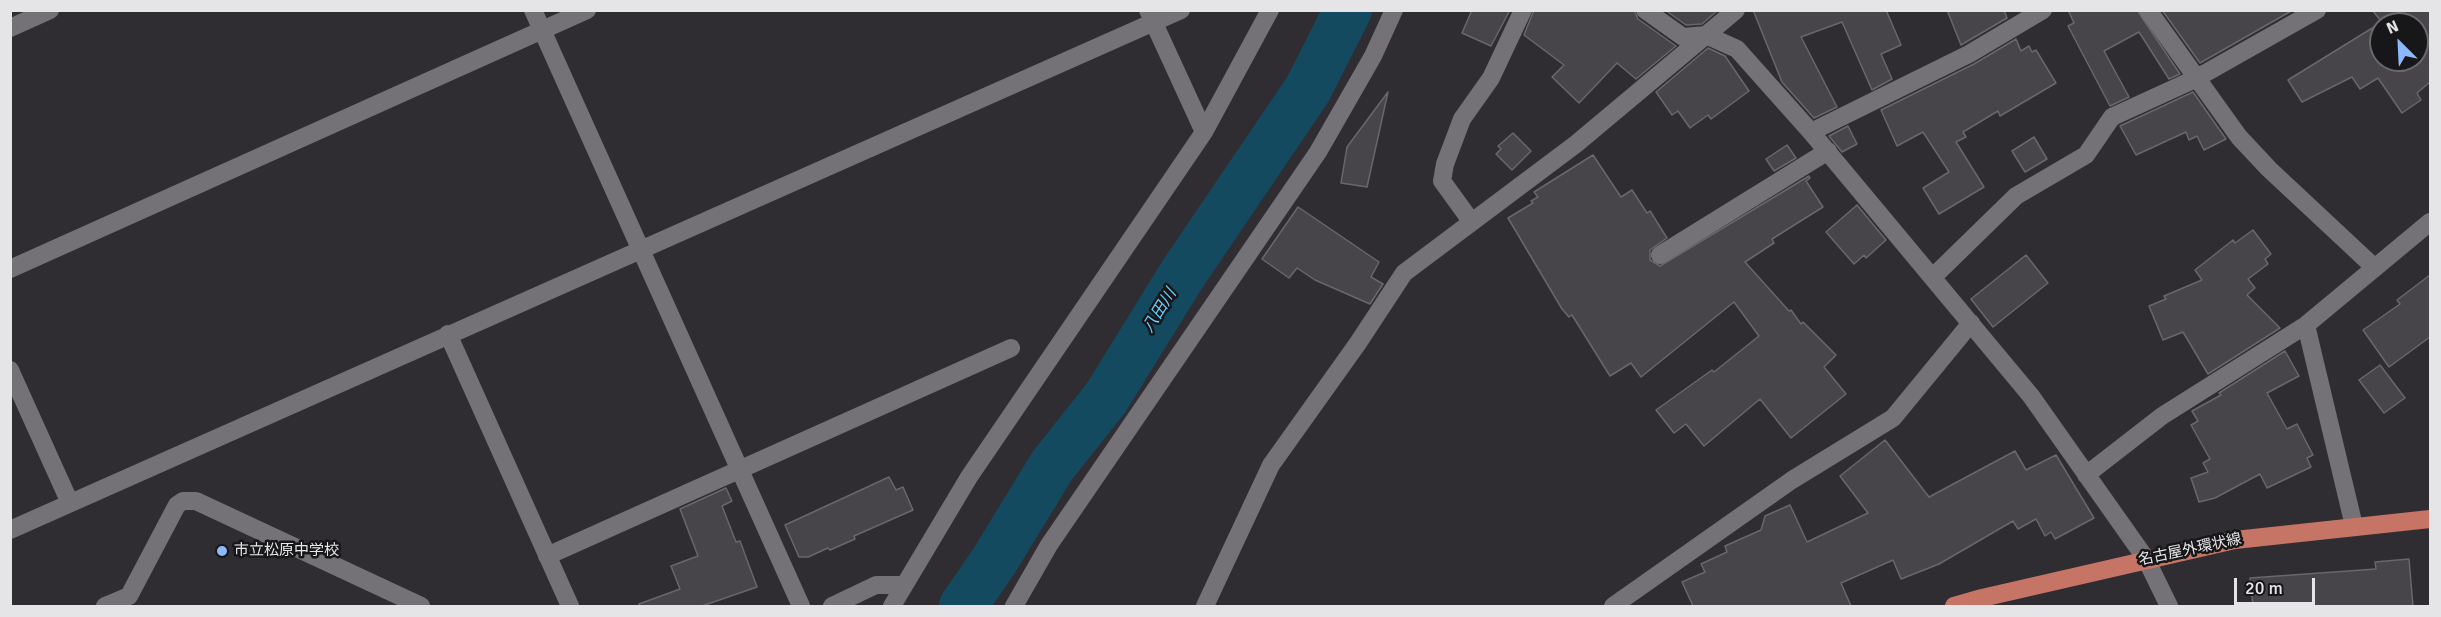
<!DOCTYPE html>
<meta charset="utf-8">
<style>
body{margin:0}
#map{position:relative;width:2441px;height:617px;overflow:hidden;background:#2f2d32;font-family:Signika,sans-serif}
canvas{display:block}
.frame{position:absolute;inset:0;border:12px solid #e5e4e7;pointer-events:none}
.north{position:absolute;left:2369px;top:12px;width:60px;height:60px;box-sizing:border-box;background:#171618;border:2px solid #69686b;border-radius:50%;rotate:336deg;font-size:16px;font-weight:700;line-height:24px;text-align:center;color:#e5e4e7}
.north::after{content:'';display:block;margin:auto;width:21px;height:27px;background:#8db9fc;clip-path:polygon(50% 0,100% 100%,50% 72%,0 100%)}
.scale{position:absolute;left:2234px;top:578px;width:81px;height:27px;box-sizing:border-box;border:3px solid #e5e4e7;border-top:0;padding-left:8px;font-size:18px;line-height:21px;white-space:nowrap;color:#e5e4e7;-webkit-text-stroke:4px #171618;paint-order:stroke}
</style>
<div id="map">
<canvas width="2441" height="617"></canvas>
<div class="frame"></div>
<div class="north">N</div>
<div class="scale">20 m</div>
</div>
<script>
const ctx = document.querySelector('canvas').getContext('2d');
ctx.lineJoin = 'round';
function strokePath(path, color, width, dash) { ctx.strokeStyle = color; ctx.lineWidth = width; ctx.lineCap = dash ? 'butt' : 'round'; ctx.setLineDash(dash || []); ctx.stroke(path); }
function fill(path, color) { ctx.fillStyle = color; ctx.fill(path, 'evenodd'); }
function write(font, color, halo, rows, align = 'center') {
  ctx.font = font + ' Signika,"Noto Sans JP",sans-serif'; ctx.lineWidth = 5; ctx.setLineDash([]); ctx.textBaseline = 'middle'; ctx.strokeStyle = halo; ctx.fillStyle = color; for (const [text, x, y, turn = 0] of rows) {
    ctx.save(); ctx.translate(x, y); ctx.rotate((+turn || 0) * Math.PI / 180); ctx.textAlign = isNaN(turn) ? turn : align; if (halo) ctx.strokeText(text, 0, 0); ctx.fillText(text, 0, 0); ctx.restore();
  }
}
strokePath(new Path2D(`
 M 963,606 L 994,561 L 1052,466 L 1106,398 L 1182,275 L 1308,89 L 1348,10`), '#144a60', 48);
const building = new Path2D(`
 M 1472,10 L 1510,10 L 1491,46 L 1462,33 Z
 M 1534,10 L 1634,10 L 1638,19 L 1676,46 L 1636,79 L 1617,63 L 1579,103 L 1552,77 L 1564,65 L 1524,35 Z
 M 1665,10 L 1718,10 L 1702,24 L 1686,25 Z
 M 1753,10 L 1886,10 L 1901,45 L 1881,54 L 1892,79 L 1872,90 L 1842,22 L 1801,37 L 1837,107 L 1814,118 L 1782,82 Z
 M 1947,10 L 2004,10 L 2007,18 L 1961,45 Z
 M 2068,10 L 2137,10 L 2180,74 L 2169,79 L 2139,32 L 2104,51 L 2129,97 L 2110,106 L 2068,26 L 2074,23 Z
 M 2162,10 L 2293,10 L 2200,63 Z
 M 2372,10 L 2430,10 L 2430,82 L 2417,93 L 2421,100 L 2402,113 L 2378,78 L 2360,89 L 2352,77 L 2302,102 L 2288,80 L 2382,22 ZM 2381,24 L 2417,24 L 2417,60 L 2381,60 Z
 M 2016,39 L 2021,51 L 2029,46 L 2032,52 L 2036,50 L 2056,83 L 2000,116 L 1998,111 L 1963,132 L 1966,137 L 1956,142 L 1984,187 L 1939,214 L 1923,188 L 1949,172 L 1923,132 L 1897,146 L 1881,110 L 1974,64 Z
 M 1708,48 L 1725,56 L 1749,91 L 1711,119 L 1708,115 L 1690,128 L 1678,111 L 1672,115 L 1656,92 Z
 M 1388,92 L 1367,187 L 1341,183 L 1347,147 Z
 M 2193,92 L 2226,139 L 2204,150 L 2197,136 L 2189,140 L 2186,132 L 2136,155 L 2120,126 Z
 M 1848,126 L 1857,144 L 1842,152 L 1829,136 Z
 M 1513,133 L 1531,151 L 1512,170 L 1496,154 L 1501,149 L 1498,146 Z
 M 2034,137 L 2047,159 L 2025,172 L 2012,151 Z
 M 1787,145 L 1796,158 L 1774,171 L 1766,159 Z
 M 1593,155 L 1621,197 L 1632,190 L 1647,213 L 1650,211 L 1667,238 L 1650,250 L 1650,260 L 1660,266 L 1809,176 L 1810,178 L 1806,181 L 1823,207 L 1772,239 L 1774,243 L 1745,262 L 1789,311 L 1791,310 L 1801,324 L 1803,322 L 1836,355 L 1824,367 L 1846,394 L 1791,438 L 1760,399 L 1704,446 L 1686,424 L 1674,433 L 1656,410 L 1712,370 L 1714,372 L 1759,336 L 1734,302 L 1641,377 L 1631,363 L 1610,376 L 1572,315 L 1569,317 L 1562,309 L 1508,218 L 1533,203 L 1531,201 L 1538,197 L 1534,192 Z
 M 1857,205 L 1886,240 L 1866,258 L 1864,255 L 1854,264 L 1826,232 Z
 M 1298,207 L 1379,262 L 1371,277 L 1383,284 L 1370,304 L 1315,280 L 1297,268 L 1289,278 L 1262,259 Z
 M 2253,230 L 2271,254 L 2265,259 L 2268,264 L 2248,279 L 2255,288 L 2247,295 L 2280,328 L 2208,374 L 2183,332 L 2163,340 L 2149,306 L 2166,299 L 2164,296 L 2202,280 L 2195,270 L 2233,240 L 2235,243 Z
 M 2026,255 L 2048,283 L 1993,327 L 1971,299 Z
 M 2430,275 L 2430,337 L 2389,367 L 2363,330 L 2400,304 L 2397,300 Z
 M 2285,351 L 2299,376 L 2267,393 L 2287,429 L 2297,424 L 2313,455 L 2307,458 L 2311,467 L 2267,488 L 2260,474 L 2215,498 L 2199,502 L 2191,478 L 2208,472 L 2203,463 L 2210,459 L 2191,425 L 2198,421 L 2192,411 L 2221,395 L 2219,393 Z
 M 2380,365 L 2405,398 L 2384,413 L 2359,380 Z
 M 1885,440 L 1929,497 L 2015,451 L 2026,470 L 2056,455 L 2094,518 L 2055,539 L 2051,532 L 2045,536 L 2036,519 L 2018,529 L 2013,521 L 1939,564 L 1901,579 L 1893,560 L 1841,583 L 1851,606 L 1693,606 L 1682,582 L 1705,572 L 1701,564 L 1727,552 L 1725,546 L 1761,530 L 1765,516 L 1790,505 L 1807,542 L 1868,513 L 1840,476 Z
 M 889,477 L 896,490 L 903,487 L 913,510 L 854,536 L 855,539 L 830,550 L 828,548 L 808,557 L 799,557 L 785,525 Z
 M 726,488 L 732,501 L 722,506 L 736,542 L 740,541 L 757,587 L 702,606 L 639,606 L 639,604 L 680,589 L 671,566 L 698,556 L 680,509 Z
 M 2409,559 L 2413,606 L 2253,606 L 2250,578 L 2376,569 L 2375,562 Z`);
fill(building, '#48454a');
strokePath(building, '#69666c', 1.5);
strokePath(new Path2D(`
 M 533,10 L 801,606
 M 1645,10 L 1683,37 L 1706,35 L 1737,49 L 1811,132 L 2031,396 L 2146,559 L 2169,606
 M 2148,10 L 2239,137 L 2269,169 L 2375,268
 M 10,28 L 50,10
 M 1204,132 L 1270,10
 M 1811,132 L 1969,54 L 2043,10
 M 1471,221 L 1442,181 L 1445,164 L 1462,119 L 1491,78 L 1523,10
 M 1660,255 L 1828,151
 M 10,269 L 587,10
 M 1934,276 L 2016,196 L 2086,155 L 2112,117 L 2195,79 L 2317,10
 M 2306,325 L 2354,526
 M 448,334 L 570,606
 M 10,370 L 70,503
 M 2086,475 L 2162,416 L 2306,325 L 2430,222
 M 10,530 L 1181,10
 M 547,556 L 1011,348
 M 105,606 L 129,596 L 177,505 L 183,501 L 196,501 L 421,606
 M 832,606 L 876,585 L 903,585
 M 892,606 L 969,477 L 1204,132 L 1148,10
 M 1014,606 L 1049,545 L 1318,152 L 1373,56 L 1394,10
 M 1205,606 L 1271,465 L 1358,343 L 1404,273 L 1576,144 L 1736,10
 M 1613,606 L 1792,480 L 1893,418 L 1971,323`), '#747177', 18);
strokePath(new Path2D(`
 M 1954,606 L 1982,598 L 2235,540 L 2430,519`), '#c67465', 18);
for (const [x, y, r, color] of [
 [222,551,6,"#8db9fc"]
]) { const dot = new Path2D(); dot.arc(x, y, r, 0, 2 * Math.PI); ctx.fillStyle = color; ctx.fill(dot); strokePath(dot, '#171618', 2); }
write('15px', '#e5e4e7', '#171618', [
 ["名古屋外環状線",2190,550,-12]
]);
write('15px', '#e5e4e7', '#171618', [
 ["市立松原中学校",234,551]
], 'left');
write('italic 16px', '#6ccffc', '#171618', [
 ["八田川",1160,311,-58]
]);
</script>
